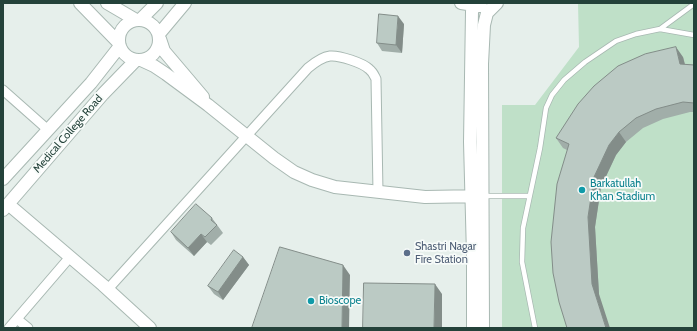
<!DOCTYPE html>
<style>
body{margin:0}
#map{position:relative;width:697px;height:331px;overflow:hidden;background:#e6efeb;font-family:Cabin,sans-serif}
canvas{display:block}
.frame{position:absolute;inset:0;border:4px solid #24423a;pointer-events:none}
</style>
<div id="map">
<canvas width="697" height="331"></canvas>
<div class="frame"></div>
</div>
<script>
const ctx = document.querySelector('canvas').getContext('2d');
ctx.lineJoin = 'round';
function fill(path, color) { ctx.fillStyle = color; ctx.fill(path, 'evenodd'); }
function strokePath(path, color, width, dash) { ctx.strokeStyle = color; ctx.lineWidth = width; ctx.lineCap = dash ? 'butt' : 'round'; ctx.setLineDash(dash || []); ctx.stroke(path); }
function write(font, color, halo, rows, align = 'center') {
  ctx.font = font + ' Cabin,sans-serif'; ctx.lineWidth = 3.5; ctx.setLineDash([]); ctx.textBaseline = 'middle'; ctx.strokeStyle = halo; ctx.fillStyle = color; for (const [text, x, y, turn = 0] of rows) {
    ctx.save(); ctx.translate(x, y); ctx.rotate((+turn || 0) * Math.PI / 180); ctx.textAlign = isNaN(turn) ? turn : align; if (halo) ctx.strokeText(text, 0, 0); ctx.fillText(text, 0, 0); ctx.restore();
  }
}
fill(new Path2D(`
 M 578,3 L 694,3 L 694,328 L 502,328 L 502,105 L 535,105 L 579,47 Z`), '#bfe0c8');
const service = new Path2D(`
 M 660,29 L 694,4
 M 484,196 L 529,196
 M 535,328 L 522,262 L 523,228 L 540,148 L 546,108 L 552,95 L 564,80 L 585,62 L 616,41 L 636,34 L 660,29 L 694,35`);
const minor = new Path2D(`
 M 3,90 L 47,129
 M 108,289 L 308,68 C 314,63 322,57 330,56 C 339,55 363,63 369,69 C 373,72 374,75 376,79 L 378,192
 M 17,319 L 28,328
 M 9,328 L 70,257`);
const tertiary = new Path2D(`
 M 80,3 L 118,42
 M 107,3 L 136,20
 M 461,3 L 481,6
 M119 40a20 20 0 1 1 40 0a20 20 0 1 1-40 0Z
 M 140,20 L 157,3
 M 159,34 L 185,3
 M 160,39 L 164,51 L 203,97
 M 141,60 L 154,66 L 166,74 L 208,105 L 274,158 L 294,172 L 312,180 L 335,187 L 425,197 L 482,196
 M 3,179 L 91,83 L 120,46
 M 8,204 L 103,285 L 150,328
 M 3,210 L 103,94 L 136,60
 M 473,328 L 473,255 L 470,142 L 472,11 L 477,3
 M 483,328 L 482,64 L 484,25 L 487,13 L 497,3`);
strokePath(service, '#a8b8b2', 6);
strokePath(minor, '#a8b8b2', 11);
strokePath(tertiary, '#a8b8b2', 14);
strokePath(service, '#fff', 4.5);
strokePath(minor, '#fff', 9);
strokePath(tertiary, '#fff', 12);
fill(new Path2D(`
 M 404,24 L 402,53 L 382,51 L 377,43 Z
 M 683,57 L 685,64 L 694,65 L 694,112 L 690,112 L 663,119 L 643,128 L 626,142 L 616,155 L 601,187 L 595,227 L 599,294 L 567,328 L 567,150 L 563,148 L 556,138 Z
 M 212,218 L 223,233 L 211,245 L 207,242 L 194,256 L 176,240 L 171,232 Z
 M 243,257 L 249,265 L 223,300 L 214,294 L 208,286 Z`), '#a1aea9');
fill(new Path2D(`
 M 398,16 L 404,24 L 402,53 L 396,45 Z
 M 676,47 L 683,57 L 687,74 L 680,64 Z
 M 619,132 L 626,142 L 616,155 L 601,187 L 595,227 L 599,294 L 610,328 L 606,328 L 592,284 L 588,217 L 594,177 L 609,145 Z
 M 201,234 L 207,242 L 194,256 L 188,248 Z
 M 243,257 L 249,265 L 223,300 L 218,292 Z
 M 343,265 L 350,275 L 349,328 L 342,328 Z
 M 435,284 L 442,294 L 442,328 L 434,328 Z`), '#838d89');
const building = new Path2D(`
 M 379,14 L 398,16 L 396,45 L 377,43 Z
 M 676,47 L 680,64 L 694,65 L 694,103 L 683,102 L 656,109 L 636,118 L 619,132 L 609,145 L 594,177 L 588,217 L 592,284 L 606,328 L 567,328 L 559,302 L 553,273 L 551,242 L 557,184 L 569,144 L 556,138 L 578,104 L 594,86 L 618,66 L 645,54 Z
 M 196,204 L 212,218 L 211,220 L 217,225 L 205,237 L 201,234 L 188,248 L 171,232 Z
 M 280,247 L 343,265 L 342,328 L 252,328 Z
 M 234,250 L 243,257 L 218,292 L 208,286 Z
 M 364,283 L 435,284 L 434,328 L 363,328 Z`);
fill(building, '#bbcac4');
strokePath(building, '#838d89', 1);
for (const [x, y, r, color] of [
 [582,190,4,"#0f9aa8"],
 [407,253,4,"#5c6f8a"],
 [311,301,4,"#0f9aa8"]
]) { const dot = new Path2D(); dot.arc(x, y, r, 0, 2 * Math.PI); ctx.fillStyle = color; ctx.fill(dot); strokePath(dot, '#f7fbf9', 1.5); }
write('11px', '#24423a', '#f7fbf9', [
 ["Medical College Road",68,134,-49]
]);
write('11px', '#0d838f', '#f7fbf9', [
 ["Barkatullah",590,184],
 ["Khan Stadium",590,197],
 ["Bioscope",319,301]
], 'left');
write('11px', '#4e5e75', '#f7fbf9', [
 ["Shastri Nagar",415,247],
 ["Fire Station",415,260]
], 'left');
</script>
